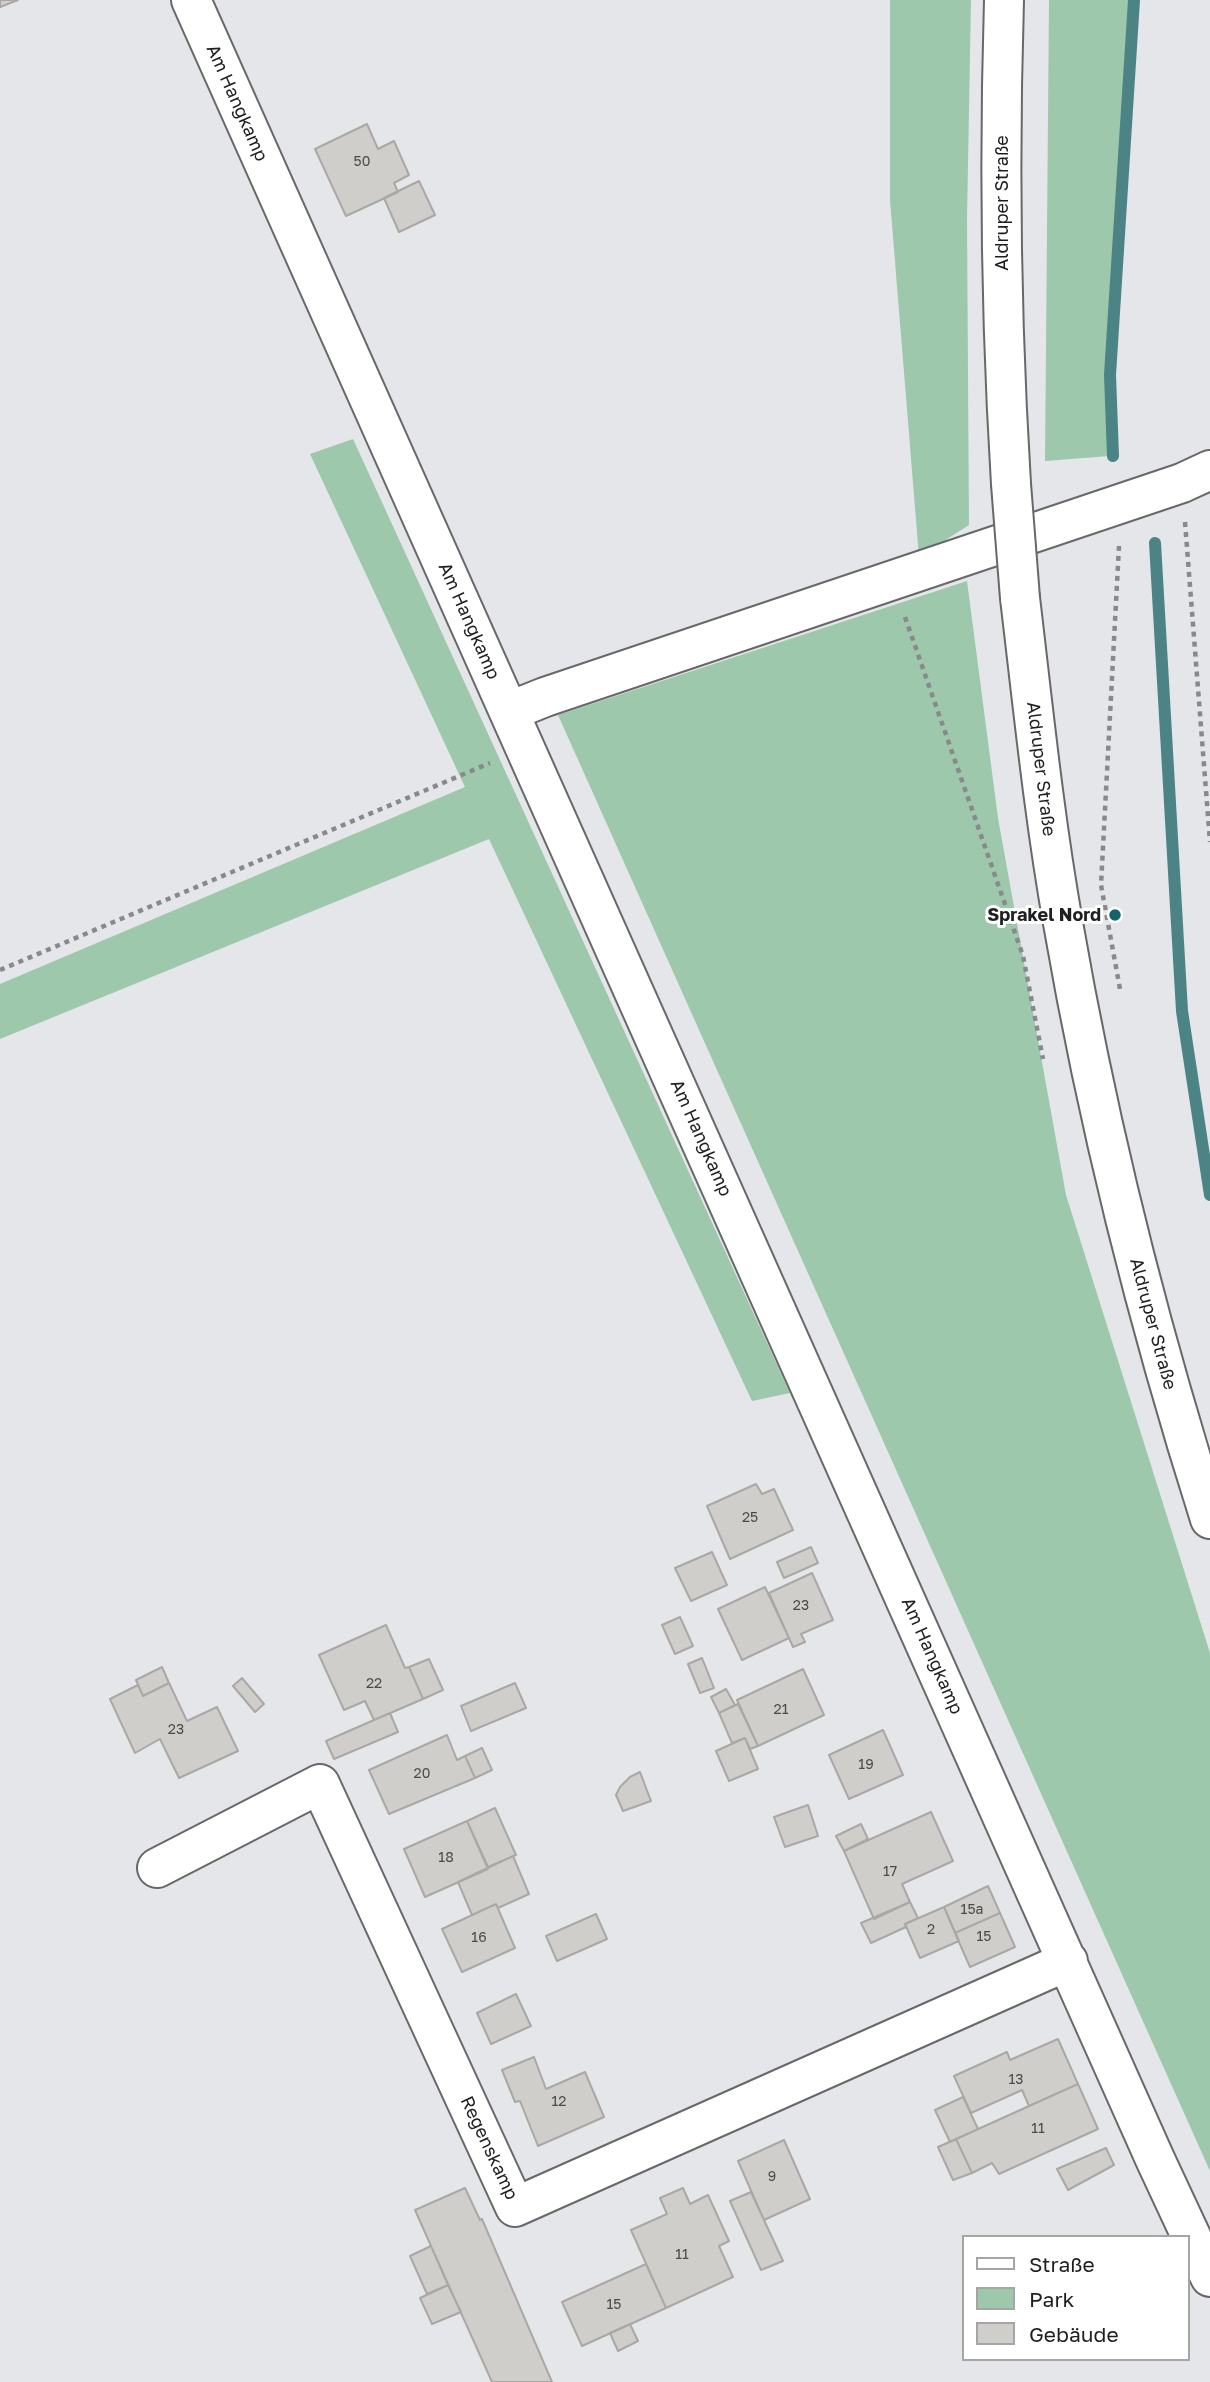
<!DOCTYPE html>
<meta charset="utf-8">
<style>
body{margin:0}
#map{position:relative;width:1210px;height:2382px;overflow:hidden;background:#e5e6e9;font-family:"Golos Text",sans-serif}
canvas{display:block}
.legend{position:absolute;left:962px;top:2235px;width:228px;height:126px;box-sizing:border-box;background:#fff;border:2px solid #a5a5a6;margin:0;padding:9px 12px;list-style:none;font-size:21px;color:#1e1f20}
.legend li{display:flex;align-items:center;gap:14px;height:35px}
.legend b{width:35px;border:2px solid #a5a5a6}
</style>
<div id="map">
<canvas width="1210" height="2382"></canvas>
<ul class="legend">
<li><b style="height:9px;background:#fff"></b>Straße</li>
<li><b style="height:19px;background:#9dc8ab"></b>Park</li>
<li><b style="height:19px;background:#d0cecb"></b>Gebäude</li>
</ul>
</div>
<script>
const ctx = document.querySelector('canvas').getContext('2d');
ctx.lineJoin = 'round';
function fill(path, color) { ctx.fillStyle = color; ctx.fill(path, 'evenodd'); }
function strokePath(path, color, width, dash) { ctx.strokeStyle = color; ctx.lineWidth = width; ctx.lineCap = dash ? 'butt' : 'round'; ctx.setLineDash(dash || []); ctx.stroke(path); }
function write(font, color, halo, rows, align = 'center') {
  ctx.font = font + ' "Golos Text",sans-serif'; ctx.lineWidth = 6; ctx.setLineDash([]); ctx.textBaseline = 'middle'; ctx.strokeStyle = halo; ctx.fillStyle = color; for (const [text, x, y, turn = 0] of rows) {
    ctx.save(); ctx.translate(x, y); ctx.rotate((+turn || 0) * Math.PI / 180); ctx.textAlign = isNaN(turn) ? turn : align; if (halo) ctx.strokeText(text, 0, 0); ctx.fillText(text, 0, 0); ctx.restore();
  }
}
fill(new Path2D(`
 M 890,0 L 971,0 L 967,220 L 969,525 L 919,557 L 890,200 Z
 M 1049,0 L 1131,0 L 1109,456 L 1045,461 Z
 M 353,439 L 790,1393 L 752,1401 L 489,839 L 0,1039 L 0,984 L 465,787 L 310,454 Z
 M 967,581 L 998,818 L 1066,1195 L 1210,1653 L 1210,2171 L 558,715 Z`), '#9dc8ab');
strokePath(new Path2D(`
 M 1113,456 L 1110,375 L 1134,0
 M 1155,543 L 1182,1011 L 1210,1195`), '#4c8486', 12);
const building = new Path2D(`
 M 0,0 L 18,0 L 0,7 Z
 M 367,124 L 378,149 L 394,141 L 409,175 L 394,183 L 398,192 L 346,216 L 315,149 Z
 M 419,181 L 435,215 L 399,232 L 384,198 Z
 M 756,1484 L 762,1494 L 774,1489 L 793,1530 L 730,1559 L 707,1506 Z
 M 811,1547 L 818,1563 L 784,1578 L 777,1562 Z
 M 712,1552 L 727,1585 L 691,1601 L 675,1568 Z
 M 812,1573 L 833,1620 L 801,1634 L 805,1642 L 793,1647 L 769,1593 Z
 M 765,1587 L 789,1638 L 742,1660 L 718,1609 Z
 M 680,1617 L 693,1646 L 675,1654 L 662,1625 Z
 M 386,1625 L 405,1668 L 409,1667 L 423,1699 L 374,1720 L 365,1701 L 344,1710 L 319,1655 Z
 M 702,1658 L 714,1688 L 700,1693 L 688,1664 Z
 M 429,1659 L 443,1690 L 423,1699 L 409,1667 Z
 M 162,1667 L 169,1683 L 143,1696 L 136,1680 Z
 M 803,1669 L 824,1715 L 758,1746 L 737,1700 Z
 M 242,1678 L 264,1704 L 255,1712 L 233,1686 Z
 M 169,1683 L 187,1721 L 217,1707 L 238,1751 L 179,1778 L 160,1739 L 135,1753 L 110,1699 L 138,1685 L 143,1696 Z
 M 515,1683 L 526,1708 L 471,1731 L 461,1706 Z
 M 726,1689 L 735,1705 L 719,1713 L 711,1697 Z
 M 738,1704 L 758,1746 L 750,1749 L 745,1738 L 732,1743 L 719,1713 Z
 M 390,1713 L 398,1732 L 334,1759 L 326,1741 Z
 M 883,1730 L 903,1775 L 849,1799 L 829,1755 Z
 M 447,1735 L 457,1760 L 465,1756 L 475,1778 L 389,1814 L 369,1770 Z
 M 745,1738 L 758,1769 L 729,1781 L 716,1751 Z
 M 482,1748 L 492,1770 L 475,1778 L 465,1756 Z
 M 640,1772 L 651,1801 L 623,1811 L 616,1795 L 620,1787 L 630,1777 Z
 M 808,1805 L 818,1836 L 785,1847 L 774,1817 Z
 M 495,1808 L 516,1855 L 488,1867 L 467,1821 Z
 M 931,1812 L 953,1861 L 902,1884 L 910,1902 L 874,1919 L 844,1851 Z
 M 467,1821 L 488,1869 L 425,1897 L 404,1849 Z
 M 861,1824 L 868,1839 L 844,1851 L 836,1836 Z
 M 513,1856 L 529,1894 L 498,1908 L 496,1904 L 472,1915 L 458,1882 Z
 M 988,1886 L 1000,1913 L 955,1933 L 944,1907 Z
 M 910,1902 L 918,1918 L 905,1924 L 906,1927 L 871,1943 L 861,1923 Z
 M 496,1904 L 515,1948 L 462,1972 L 442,1929 Z
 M 944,1907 L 959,1941 L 920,1958 L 905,1924 Z
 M 1000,1913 L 1015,1947 L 970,1967 L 955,1933 Z
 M 596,1914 L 607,1939 L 557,1961 L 546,1936 Z
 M 516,1994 L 531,2026 L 491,2044 L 477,2013 Z
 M 1058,2039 L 1078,2084 L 1029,2106 L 1022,2090 L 971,2113 L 954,2076 L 1007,2052 L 1010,2060 Z
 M 534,2057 L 546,2089 L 585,2072 L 604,2117 L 538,2146 L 520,2101 L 515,2102 L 502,2070 Z
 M 1078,2084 L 1098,2129 L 999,2174 L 992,2163 L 972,2173 L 956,2139 Z
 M 963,2097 L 978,2129 L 950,2142 L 935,2110 Z
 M 956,2139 L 972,2173 L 953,2180 L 938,2147 Z
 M 784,2140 L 810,2199 L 764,2220 L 738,2161 Z
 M 1106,2148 L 1114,2165 L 1068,2190 L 1057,2169 Z
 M 465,2188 L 480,2220 L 482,2219 L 552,2382 L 492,2382 L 431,2246 L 415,2210 Z
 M 683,2188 L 690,2204 L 708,2195 L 729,2241 L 719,2246 L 733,2277 L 666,2308 L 631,2230 L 667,2214 L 660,2198 Z
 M 751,2192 L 783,2261 L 761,2270 L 730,2201 Z
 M 431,2246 L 448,2285 L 427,2294 L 410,2256 Z
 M 646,2264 L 666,2308 L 582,2346 L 562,2302 Z
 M 448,2285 L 461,2312 L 432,2324 L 420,2298 Z
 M 630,2324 L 638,2341 L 618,2351 L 610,2333 Z`);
fill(building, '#d0cecb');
strokePath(building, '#aaa8a5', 2);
const minor = new Path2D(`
 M 191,0 L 1155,2159 L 1210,2277
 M 510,711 L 545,697 L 1182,483 L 1210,470
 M 157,1868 L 320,1784 L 515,2207 L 1068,1961`);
const major = new Path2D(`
 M 1004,0 C 999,162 1001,323 1011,484
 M 1020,598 C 1033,707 1044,816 1063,923 C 1098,1125 1148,1324 1210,1519`);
strokePath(minor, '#68686b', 42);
strokePath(major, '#68686b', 42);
strokePath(new Path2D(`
 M 1185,522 L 1210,842
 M 1119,546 L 1101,885 L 1120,989
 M 905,617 L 1023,956 L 1043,1059
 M 0,970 L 490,763`), '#88898c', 4.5, [5, 5]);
strokePath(minor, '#fff', 38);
strokePath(major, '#fff', 38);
const majorBridge = new Path2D(`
 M 1011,484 L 1020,598`);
strokePath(majorBridge, '#68686b', 42, []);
strokePath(majorBridge, '#fff', 38);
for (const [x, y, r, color] of [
 [1115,915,7,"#14636a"]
]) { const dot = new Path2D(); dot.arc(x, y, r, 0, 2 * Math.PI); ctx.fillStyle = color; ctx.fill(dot); strokePath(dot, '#fff', 2.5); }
write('14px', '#4a4b4b', null, [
 ["50",362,162],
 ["25",750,1518],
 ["23",801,1606],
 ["22",374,1684],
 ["21",781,1710],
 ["23",176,1730],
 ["19",866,1765],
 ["20",422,1774],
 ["18",446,1858],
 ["17",890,1872],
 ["15a",972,1910],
 ["2",931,1930],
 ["15",984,1937],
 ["16",479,1938],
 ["13",1016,2080],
 ["12",559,2102],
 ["11",1038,2129],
 ["9",772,2177],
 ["11",682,2255],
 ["15",614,2305]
]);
write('18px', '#1e1f20', '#fff', [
 ["Am Hangkamp",237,103,66],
 ["Aldruper Straße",1002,203,-90],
 ["Am Hangkamp",469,621,66],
 ["Aldruper Straße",1041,769,83],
 ["Am Hangkamp",701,1138,66],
 ["Aldruper Straße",1153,1324,75],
 ["Am Hangkamp",932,1656,66],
 ["Regenskamp",489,2148,65]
]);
write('bold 18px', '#1e1f20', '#fff', [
 ["Sprakel Nord",1101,915]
], 'right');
</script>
